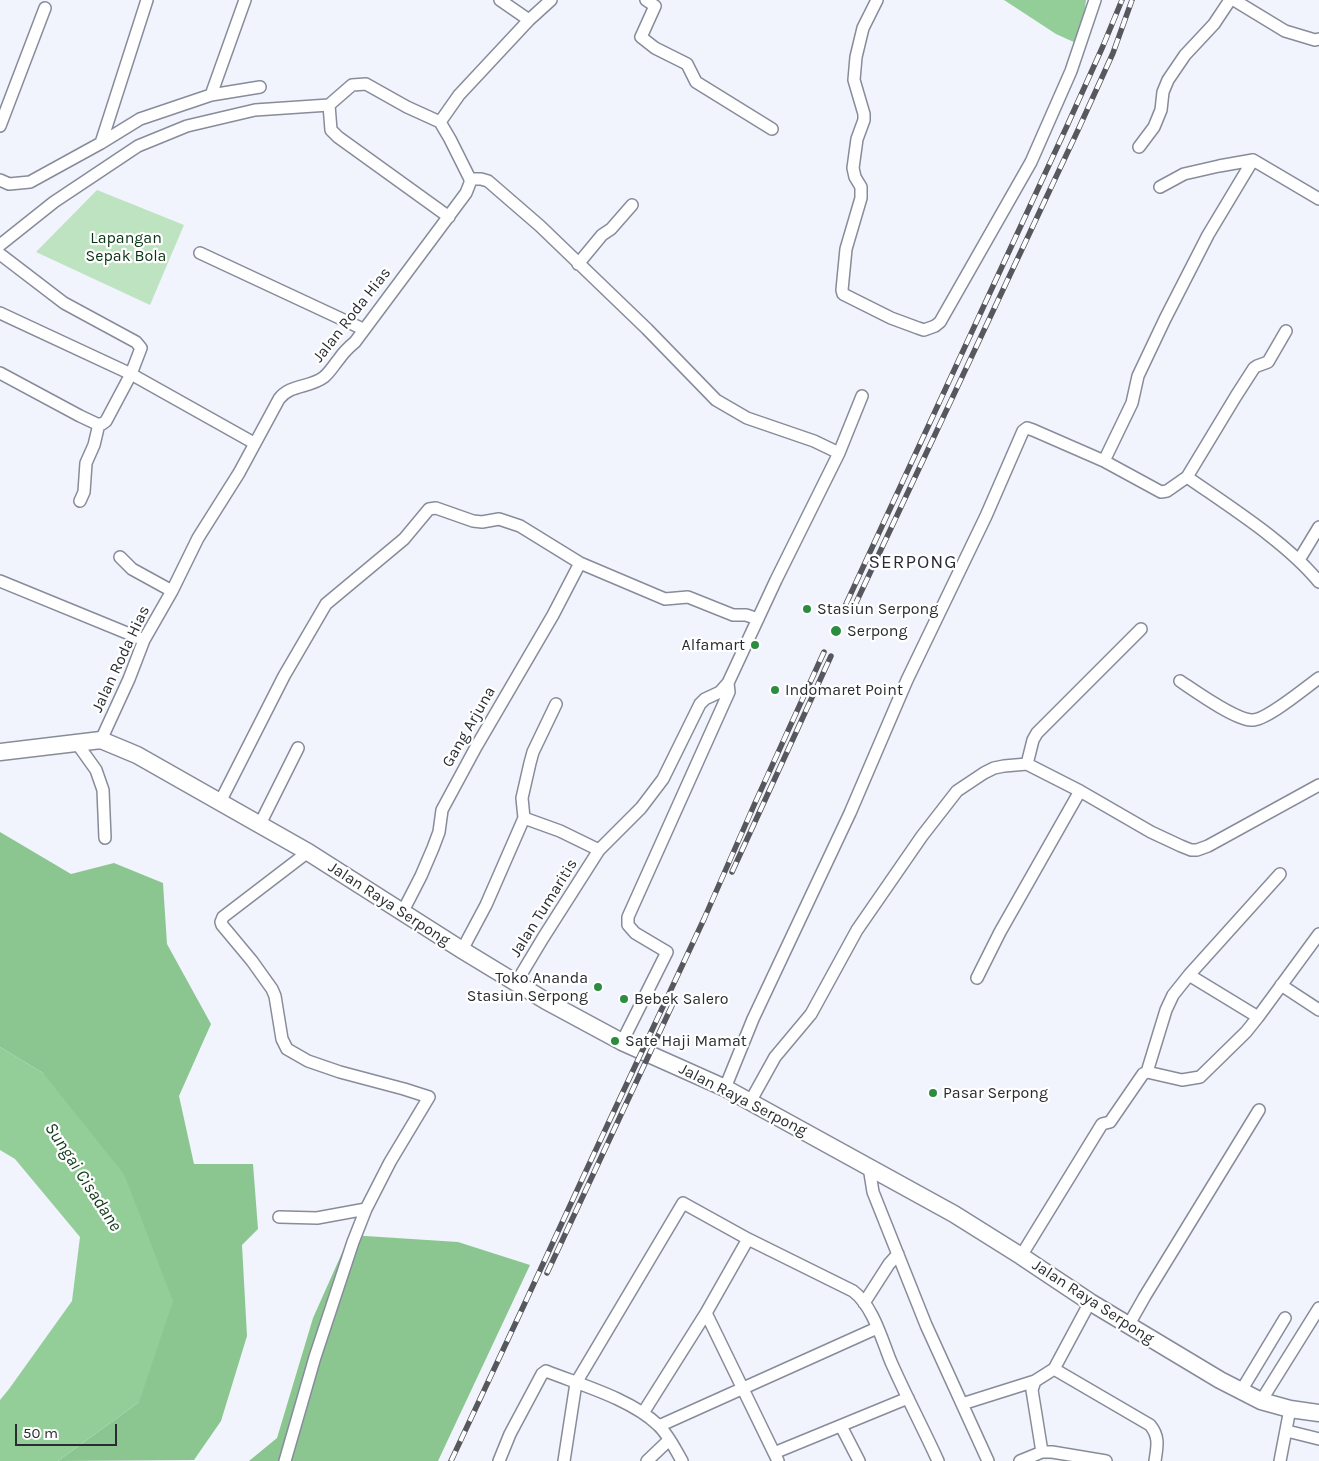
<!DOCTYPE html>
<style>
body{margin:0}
#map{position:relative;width:1319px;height:1461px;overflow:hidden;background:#f1f4fd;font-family:Karla,sans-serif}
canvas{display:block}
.scale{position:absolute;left:15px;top:1424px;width:102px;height:22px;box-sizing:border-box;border:2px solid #2a2c31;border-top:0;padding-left:6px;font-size:15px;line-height:18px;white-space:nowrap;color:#2a2c31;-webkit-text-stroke:4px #fff;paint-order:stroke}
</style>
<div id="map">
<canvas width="1319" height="1461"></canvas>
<div class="scale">50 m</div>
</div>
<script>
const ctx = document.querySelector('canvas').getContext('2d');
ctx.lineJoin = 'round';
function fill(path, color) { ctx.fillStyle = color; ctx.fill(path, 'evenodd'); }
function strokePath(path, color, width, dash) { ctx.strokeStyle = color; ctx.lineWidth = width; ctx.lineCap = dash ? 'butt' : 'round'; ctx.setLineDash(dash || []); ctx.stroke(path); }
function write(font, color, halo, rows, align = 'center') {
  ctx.font = font + ' Karla,sans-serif'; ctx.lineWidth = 4.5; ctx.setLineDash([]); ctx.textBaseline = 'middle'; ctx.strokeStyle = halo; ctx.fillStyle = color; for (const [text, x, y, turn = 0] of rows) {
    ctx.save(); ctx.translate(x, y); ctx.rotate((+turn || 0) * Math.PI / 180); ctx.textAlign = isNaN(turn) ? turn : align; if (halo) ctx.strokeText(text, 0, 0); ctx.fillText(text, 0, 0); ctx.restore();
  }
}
fill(new Path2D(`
 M 97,190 L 184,225 L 150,305 L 36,252 Z`), '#bee3c1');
fill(new Path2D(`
 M 0,832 L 71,874 L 114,863 L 163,883 L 167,944 L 211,1024 L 179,1096 L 194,1164 L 253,1164 L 258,1229 L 242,1245 L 247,1336 L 221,1421 L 194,1460 L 58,1461 L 139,1402 L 43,1073 L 0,1047 Z
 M 350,1235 L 458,1242 L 530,1265 L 438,1461 L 249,1461 L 277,1438 L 313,1318 Z`), '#8bc691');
fill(new Path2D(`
 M 1004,0 L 1086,0 L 1083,24 L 1076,43 L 1056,34 Z
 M 0,1047 L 43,1073 L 124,1174 L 173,1301 L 139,1402 L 58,1461 L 0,1461 L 0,1400 L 9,1389 L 72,1301 L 80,1237 L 15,1159 L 0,1150 Z`), '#93ce98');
const street = new Path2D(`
 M 500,0 L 529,20
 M 646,0 L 655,6 L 641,37 L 655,48 L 687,64 L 696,82 L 772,129
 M 877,0 L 863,28 L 856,57 L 854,80 L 864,114 L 864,120 L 857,139 L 853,168 L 855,177 L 861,187 L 861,198 L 846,249 L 842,290 L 843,294 L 891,318 L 918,328 L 924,330 L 935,326 L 940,322 L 1031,162 L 1071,71 L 1095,0
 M 1234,0 L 1285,31 L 1315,40 L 1319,39
 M 211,95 L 245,0
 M 329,105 L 331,130 L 338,137 L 449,217
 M 440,122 L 459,95 L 529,20 L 551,0
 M 0,126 L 45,8
 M 101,143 L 147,0
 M 1139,147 L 1154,127 L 1161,110 L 1163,92 L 1168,80 L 1185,55 L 1214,24 L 1230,0
 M 1253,160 L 1208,235 L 1165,319 L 1138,376 L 1132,403 L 1104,461 L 1161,492 L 1167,491 L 1187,477 C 1230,507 1286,542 1319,582
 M 470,179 L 481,179 L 488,181 L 540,226 L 647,329 L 716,400 L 747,418 L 814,441 L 839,453
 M 0,180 L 9,184 L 30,182 L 101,143 L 140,119 L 211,95 L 260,87
 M 1160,187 L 1184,174 L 1219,166 L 1253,160 L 1319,199
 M 0,245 L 54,202 L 138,146 L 187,126 L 255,110 L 329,105 L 352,85 L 366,84 L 407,107 L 440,122
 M 200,253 L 363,329
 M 0,254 L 64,303 L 136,342 L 141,348 L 131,374 L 106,421 L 102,424 L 97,424 L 80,416 L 0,373
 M 578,264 L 602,235 L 611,229 L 632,205
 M 0,313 L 131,374 L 254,443
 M 1187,477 L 1236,396 L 1254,368 L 1257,366 L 1268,362 L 1286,331
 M 80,501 L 84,492 L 86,463 L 94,445 L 99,424
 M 120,557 L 132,569 L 172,591
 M 1299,560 L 1319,527
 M 0,581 L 144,640
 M 1180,681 C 1195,691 1234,719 1251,720 C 1265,722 1306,687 1319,678
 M 101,740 L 129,679 L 144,640 L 172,591 L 198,538 L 239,473 L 279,399 C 290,384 310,388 324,377 C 330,372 334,365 339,359 C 343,353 349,347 355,342 L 466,193 L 470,183 L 470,179 L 450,139 L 440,122
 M 76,742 L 96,770 L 103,790 L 105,838
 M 1027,764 L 1033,740 L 1037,733 L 1141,629
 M 220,802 L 284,676 L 326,604 L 404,539 L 429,509 L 436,508 L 473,521 L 482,522 L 499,519 L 520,526 L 580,563 L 665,599 L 688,597 L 733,615 L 746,615 L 758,619
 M 524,818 L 560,831 L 599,850
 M 260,824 L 298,748
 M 402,913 L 421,876 L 433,848 L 439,832 L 442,810 L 476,747 L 553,615 L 580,563
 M 462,950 L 486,905 L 524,818 L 522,798 L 530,763 L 533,752 L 556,704
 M 1189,975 L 1258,1017
 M 977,978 L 1000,932 L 1080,791
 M 516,983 L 543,938 L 599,850 L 641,808 L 663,779 L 700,704 L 705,699 L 720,692 L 728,683
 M 1281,985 L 1319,1010
 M 622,1042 L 667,952 L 635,933 L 628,925 L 628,917 L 729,692 L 728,683 L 776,580 L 839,453 L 862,396
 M 1147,1072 L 1182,1080 L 1200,1077 L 1246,1032 L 1258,1017 L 1319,934
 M 725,1088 L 753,1019 L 850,813 L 907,680 L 986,516 L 1023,431 L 1027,428 L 1033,430 L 1104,461
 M 750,1102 L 775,1057 L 811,1014 L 857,930 L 922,836 L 957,791 L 984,773 L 994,768 L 1004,766 L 1027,764 L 1080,791 L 1151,832 L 1181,846 L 1191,850 L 1197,850 L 1208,846 L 1319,785
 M 869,1167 L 873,1192 L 926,1325 L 988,1461
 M 279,1217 L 317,1218 L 366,1209
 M 1021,1256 L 1102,1124 L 1110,1122 L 1143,1074 L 1147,1072 L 1166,1010 L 1173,995 L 1189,975 L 1280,874
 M 864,1303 L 889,1264 L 898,1254
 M 706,1313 L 778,1461
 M 1128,1326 L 1145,1296 L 1259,1110
 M 1054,1369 L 1150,1425 C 1160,1437 1157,1447 1155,1461
 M 1035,1381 L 1054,1369 L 1090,1302
 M 1241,1391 L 1285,1318
 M 1261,1401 L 1319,1308
 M 962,1404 L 1035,1381 L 1032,1390 L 1042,1452
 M 643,1413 L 706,1313 L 748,1239
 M 659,1426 L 877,1328
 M 841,1426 L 859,1461
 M 1287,1431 L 1319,1439
 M 774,1453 L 908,1398
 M 285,1461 L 315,1357 L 353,1242 L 366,1209 L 390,1162 L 429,1097 L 404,1089 L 340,1072 L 308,1061 L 287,1049 L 282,1039 L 275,996 L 272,989 L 252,961 L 222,925 L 221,922 L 223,917 L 308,852
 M 499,1461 L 510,1434 L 542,1374 L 546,1371 C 581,1385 631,1399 658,1425 C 668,1434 675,1449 682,1461
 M 564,1461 L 576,1383 L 683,1203 L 748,1239 L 853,1291 C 873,1306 882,1340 891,1362 C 906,1396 923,1428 938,1461
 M 647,1461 L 669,1440
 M 1020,1461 L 1042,1452 L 1052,1452 L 1106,1461
 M 1280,1461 L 1290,1409`);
const secondary = new Path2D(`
 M 0,752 L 101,740 L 137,755 L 308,852 L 462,950 L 546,1001 L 622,1042 L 725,1088 L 954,1214 L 1021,1256 L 1090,1302 L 1220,1380 L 1261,1401 L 1290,1409 L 1319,1413`);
strokePath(street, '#878c9a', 14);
strokePath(secondary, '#878c9a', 19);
strokePath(street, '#fff', 11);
strokePath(secondary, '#fff', 16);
const rail = new Path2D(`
 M 846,604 L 1067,126 L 1103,46 L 1122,0
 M 854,607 L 1078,130 L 1113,53 L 1132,0
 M 732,872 L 831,656
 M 547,1273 L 676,997
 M 451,1461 L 524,1305 L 592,1158 L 704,919 L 755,803 L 824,652`);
strokePath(rail, '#56585e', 5.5);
strokePath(rail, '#fff', 4, [11]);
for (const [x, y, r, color] of [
 [807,609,5,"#2c8c40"],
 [836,631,6,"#2c8c40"],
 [755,645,5,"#2c8c40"],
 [775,690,5,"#2c8c40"],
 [598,987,5,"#2c8c40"],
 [624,999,5,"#2c8c40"],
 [615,1041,5,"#2c8c40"],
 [933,1093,5,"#2c8c40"]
]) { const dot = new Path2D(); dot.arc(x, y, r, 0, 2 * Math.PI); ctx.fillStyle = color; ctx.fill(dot); strokePath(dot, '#fff', 2); }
write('16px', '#093513', '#fff', [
 ["Lapangan",126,238],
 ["Sepak Bola",126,256]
]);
write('16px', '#2a2c31', '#fff', [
 ["Jalan Roda Hias",352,315,-52],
 ["Jalan Roda Hias",121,659,-65],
 ["Gang Arjuna",469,727,-60],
 ["Jalan Raya Serpong",389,904,33],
 ["Jalan Tumaritis",544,908,-58],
 ["Jalan Raya Serpong",743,1100,27],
 ["Jalan Raya Serpong",1093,1302,33]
]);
write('16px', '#2a2c31', '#fff', [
 ["Stasiun Serpong",817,609],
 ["Serpong",847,631],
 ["Alfamart",745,645,"right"],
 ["Indomaret Point",785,690],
 ["Toko Ananda",588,978,"right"],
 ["Stasiun Serpong",588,996,"right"],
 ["Bebek Salero",634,999],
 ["Sate Haji Mamat",625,1041],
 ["Pasar Serpong",943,1093]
], 'left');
write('italic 18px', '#123c1a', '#fff', [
 ["Sungai Cisadane",83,1177,57]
]);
ctx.letterSpacing = '1px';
write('19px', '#2a2d39', '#fff', [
 ["SERPONG",913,563]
]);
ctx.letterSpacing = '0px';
</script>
